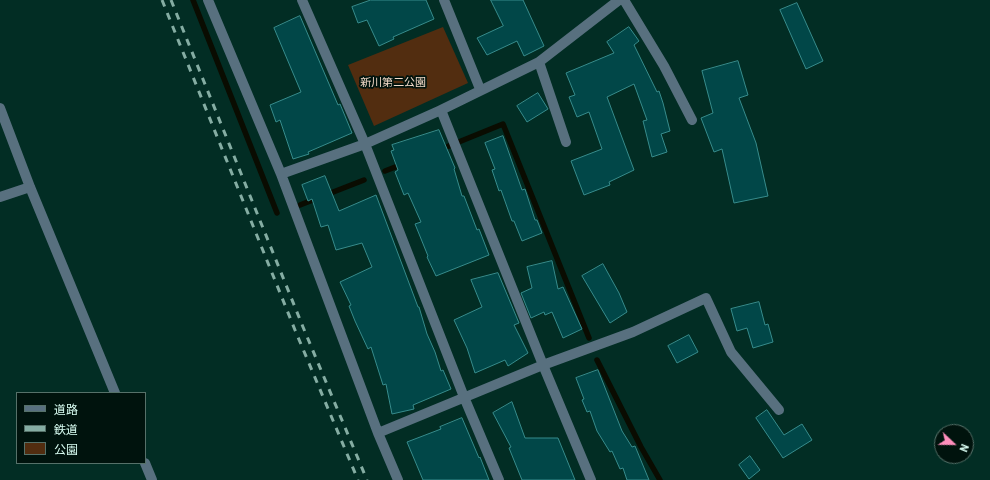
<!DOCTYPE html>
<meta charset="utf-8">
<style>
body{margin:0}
#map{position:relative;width:990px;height:480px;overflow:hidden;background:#022d24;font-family:Barlow,"Noto Sans JP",sans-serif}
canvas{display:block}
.legend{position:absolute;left:16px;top:392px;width:130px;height:72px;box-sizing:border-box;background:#00130d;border:1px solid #567169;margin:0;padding:5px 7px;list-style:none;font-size:12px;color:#d8fdf2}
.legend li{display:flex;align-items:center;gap:8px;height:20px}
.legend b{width:20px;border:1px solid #567169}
.north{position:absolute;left:934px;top:424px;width:40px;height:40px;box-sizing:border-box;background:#00130d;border:1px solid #567169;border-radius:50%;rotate:112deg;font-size:11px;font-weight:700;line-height:16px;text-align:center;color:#d8fdf2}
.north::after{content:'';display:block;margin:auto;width:14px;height:18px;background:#fe8ebc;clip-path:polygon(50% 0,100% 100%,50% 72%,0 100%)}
</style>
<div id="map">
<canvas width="990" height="480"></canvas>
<ul class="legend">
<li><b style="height:5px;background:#58707f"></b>道路</li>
<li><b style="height:5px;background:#85ada3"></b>鉄道</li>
<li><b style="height:11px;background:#522d10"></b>公園</li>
</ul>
<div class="north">N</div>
</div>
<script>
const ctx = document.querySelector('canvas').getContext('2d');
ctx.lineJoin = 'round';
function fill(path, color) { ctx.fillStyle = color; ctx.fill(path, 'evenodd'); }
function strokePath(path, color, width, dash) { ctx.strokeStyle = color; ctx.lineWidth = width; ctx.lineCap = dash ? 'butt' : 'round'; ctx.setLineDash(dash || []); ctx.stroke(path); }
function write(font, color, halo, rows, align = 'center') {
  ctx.font = font + ' Barlow,"Noto Sans JP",sans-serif'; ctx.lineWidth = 3.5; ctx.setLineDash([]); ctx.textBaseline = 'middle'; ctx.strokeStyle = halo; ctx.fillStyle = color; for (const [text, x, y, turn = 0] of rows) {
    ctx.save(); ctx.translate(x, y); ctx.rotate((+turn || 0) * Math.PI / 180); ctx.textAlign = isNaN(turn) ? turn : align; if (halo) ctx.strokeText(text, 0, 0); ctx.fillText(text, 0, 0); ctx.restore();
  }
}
fill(new Path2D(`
 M 443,27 L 468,83 L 374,126 L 348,65 Z`), '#522d10');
strokePath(new Path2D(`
 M 193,0 L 277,213
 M 439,150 L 503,124 L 589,338
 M 385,171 L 403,164
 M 300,205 L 364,180
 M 597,360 L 641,447 L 660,480`), '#0a0c01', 5.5);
const building = new Path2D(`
 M 371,0 L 426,0 L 434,19 L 393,37 L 394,39 L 379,46 L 367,20 L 358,23 L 352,7 Z
 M 491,0 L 523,0 L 544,46 L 524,56 L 517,41 L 487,55 L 477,38 L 503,26 Z
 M 797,3 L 823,61 L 806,69 L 780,10 Z
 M 300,16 L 338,105 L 340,104 L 352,133 L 308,152 L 309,154 L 293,159 L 280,120 L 276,122 L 270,105 L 301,92 L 274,28 Z
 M 629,27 L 639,41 L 634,45 L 657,92 L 659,91 L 663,103 L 670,131 L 661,134 L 667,152 L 652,157 L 643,121 L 647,120 L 634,84 L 607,97 L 634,170 L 609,182 L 610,185 L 584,195 L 571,161 L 602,149 L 589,112 L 577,117 L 569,97 L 575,95 L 566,73 L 614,53 L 607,42 Z
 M 738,61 L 748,95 L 739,98 L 756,143 L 768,196 L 734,203 L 722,149 L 714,152 L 701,118 L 713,113 L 702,71 Z
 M 538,93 L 548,109 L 527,122 L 517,106 Z
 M 439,130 L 455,168 L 454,169 L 462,196 L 464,196 L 477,230 L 479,229 L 489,255 L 436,276 L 427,257 L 428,256 L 415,224 L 421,222 L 408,193 L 404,195 L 395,172 L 398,170 L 391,151 L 394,150 L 392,145 Z
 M 503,136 L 522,190 L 525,189 L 535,220 L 537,220 L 542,233 L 522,241 L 514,221 L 512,221 L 501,190 L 499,191 L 492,170 L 495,169 L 485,143 Z
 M 325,176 L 339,211 L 376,195 L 418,307 L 419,307 L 427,334 L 435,352 L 441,371 L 443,370 L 451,389 L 413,405 L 414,409 L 392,414 L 386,384 L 383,385 L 371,347 L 368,349 L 355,321 L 349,306 L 351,305 L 340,282 L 372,267 L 362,243 L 336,250 L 328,225 L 321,227 L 312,199 L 308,201 L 302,185 Z
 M 552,261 L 558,289 L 563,287 L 582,329 L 563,338 L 552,312 L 545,315 L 544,312 L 531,318 L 521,293 L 532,288 L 527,267 Z
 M 603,264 L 619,293 L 627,312 L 610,323 L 582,276 Z
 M 498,273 L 519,323 L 514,325 L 528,353 L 508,366 L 505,360 L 475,373 L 467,348 L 454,320 L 482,307 L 471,280 Z
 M 759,302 L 765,325 L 768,324 L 773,342 L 753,348 L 747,328 L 737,331 L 731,309 Z
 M 689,335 L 698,352 L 677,363 L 668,346 Z
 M 598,370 L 622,431 L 632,447 L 635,446 L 649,480 L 627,480 L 623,468 L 620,469 L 612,451 L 610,452 L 597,431 L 590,411 L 587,412 L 582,400 L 584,399 L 576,378 Z
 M 512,402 L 525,438 L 558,438 L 575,480 L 522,480 L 509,448 L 511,447 L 493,413 Z
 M 767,410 L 784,435 L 802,424 L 812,440 L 783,458 L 756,418 Z
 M 462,418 L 479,458 L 480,457 L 489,480 L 423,480 L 407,442 L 441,429 L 440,427 Z
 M 750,456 L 760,470 L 749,479 L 739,465 Z`);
fill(building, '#014748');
strokePath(building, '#378c8c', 1);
strokePath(new Path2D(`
 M 208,0 L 281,174 L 378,433 L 398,480
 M 302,0 L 365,144 L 464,397 L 499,480
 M 444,0 L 480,89
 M 624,0 L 664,66 L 692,120
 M 539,62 L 566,142
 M 0,108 L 30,187 L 115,393
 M 441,110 L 543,365 L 591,480
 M 281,174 L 365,144 L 441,110 L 539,62 L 619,0
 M 0,197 L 30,187
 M 378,433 L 543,365 L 633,332 L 706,298 L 731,352 L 779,410
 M 145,463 L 152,480`), '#58707f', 10);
strokePath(new Path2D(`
 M 162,0 L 295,330 L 358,480
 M 171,0 L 303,327 L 367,480`), '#85ada3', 3, [7, 7]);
write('11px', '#f3dac9', '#00130d', [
 ["新川第二公園",393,82]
]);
</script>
